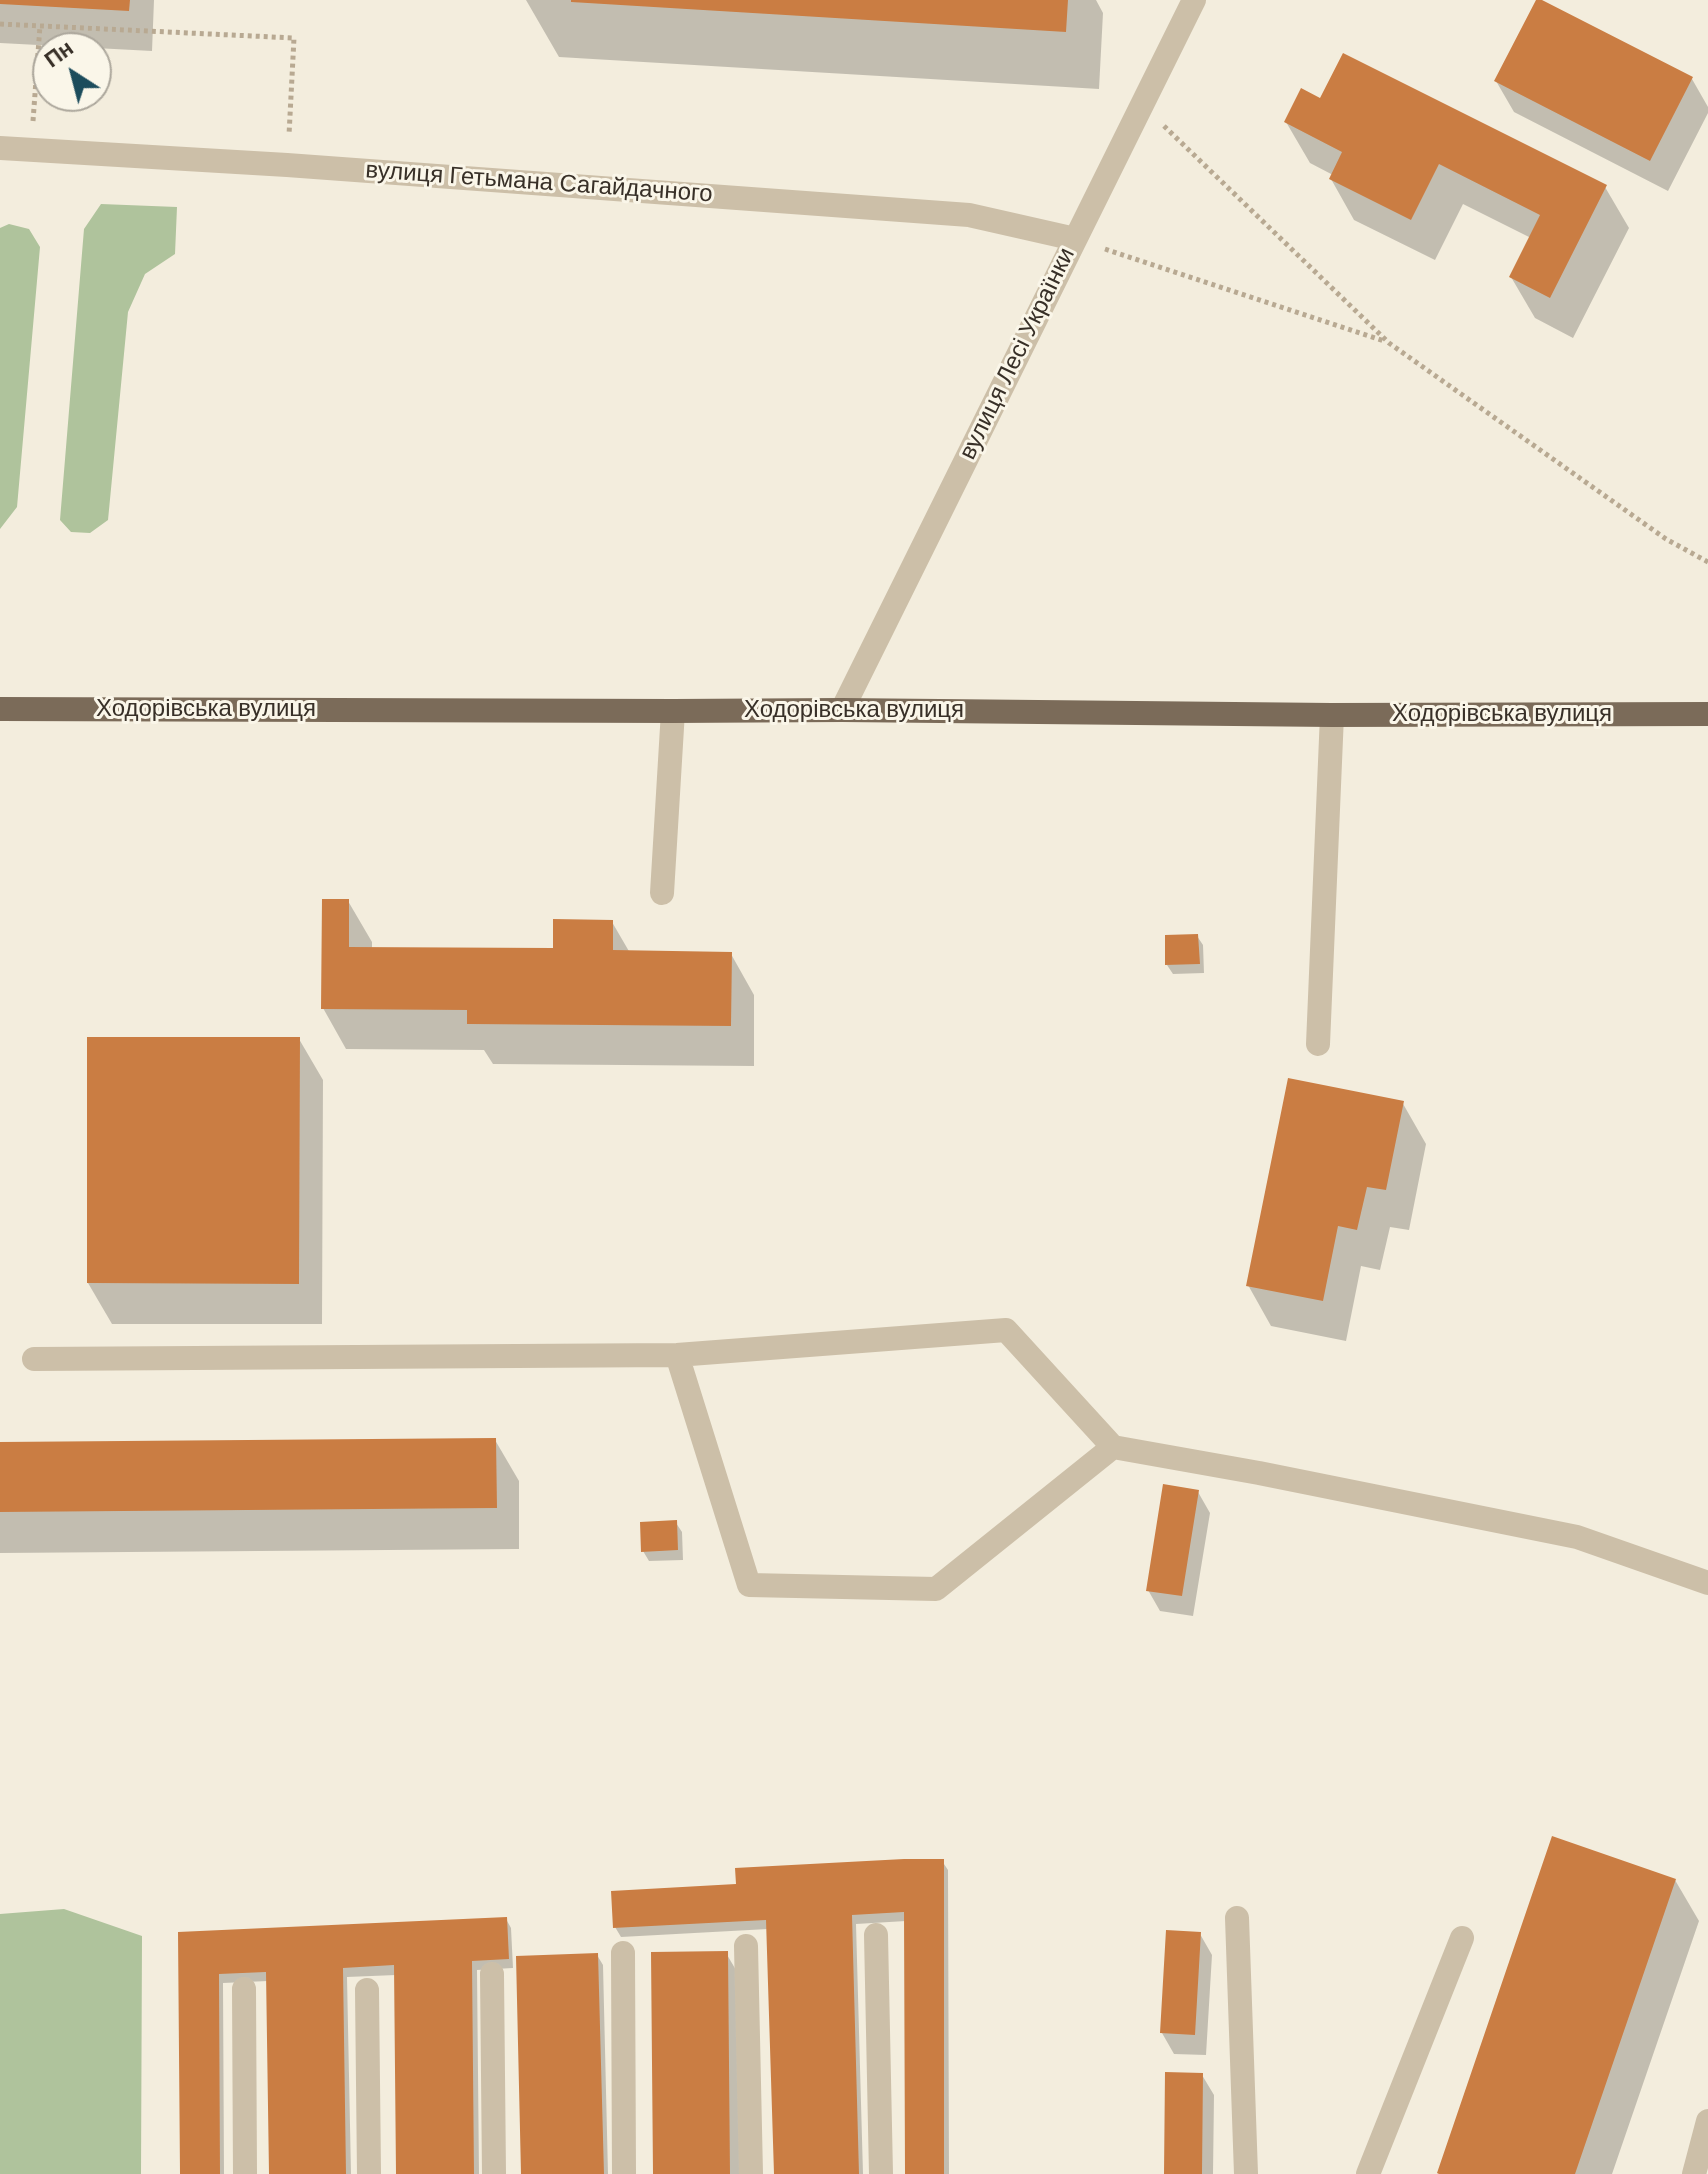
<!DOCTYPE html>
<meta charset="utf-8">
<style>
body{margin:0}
#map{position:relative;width:1708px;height:2174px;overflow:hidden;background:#f3eddd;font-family:"DM Sans",sans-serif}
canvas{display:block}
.north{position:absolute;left:32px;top:32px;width:80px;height:80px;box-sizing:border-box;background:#faf6e9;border:2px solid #aca79c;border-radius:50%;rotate:324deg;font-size:22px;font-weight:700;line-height:32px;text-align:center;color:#383028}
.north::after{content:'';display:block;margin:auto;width:28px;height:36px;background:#1c4c5c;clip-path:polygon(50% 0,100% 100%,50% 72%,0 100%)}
</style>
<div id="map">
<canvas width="1708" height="2174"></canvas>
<div class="north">Пн</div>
</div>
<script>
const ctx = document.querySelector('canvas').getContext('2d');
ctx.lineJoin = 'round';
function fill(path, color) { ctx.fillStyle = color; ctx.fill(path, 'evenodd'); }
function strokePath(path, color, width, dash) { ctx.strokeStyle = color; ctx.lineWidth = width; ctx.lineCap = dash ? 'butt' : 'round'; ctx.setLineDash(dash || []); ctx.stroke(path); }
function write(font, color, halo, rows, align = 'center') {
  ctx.font = font + ' "DM Sans",sans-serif'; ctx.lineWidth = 6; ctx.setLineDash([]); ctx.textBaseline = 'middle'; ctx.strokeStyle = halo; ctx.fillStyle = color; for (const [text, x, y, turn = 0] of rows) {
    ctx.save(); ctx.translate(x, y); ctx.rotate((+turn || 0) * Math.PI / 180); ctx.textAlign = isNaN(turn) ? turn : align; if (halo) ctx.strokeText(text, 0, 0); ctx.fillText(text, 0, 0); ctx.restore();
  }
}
fill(new Path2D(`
 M 101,204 L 177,207 L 175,254 L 145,274 L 128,312 L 108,520 L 90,533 L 71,532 L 60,520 L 84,229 Z
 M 9,224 L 29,229 L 40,247 L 17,507 L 0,529 L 0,228 Z
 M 64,1909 L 142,1936 L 141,2174 L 0,2174 L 0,1914 Z`), '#afc39c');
fill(new Path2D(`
 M 0,0 L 154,0 L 152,51 L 0,43 Z
 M 526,0 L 1096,0 L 1103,13 L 1099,89 L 559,57 Z
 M 1538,0 L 1692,79 L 1708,107 L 1708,113 L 1668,191 L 1514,112 L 1496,81 Z
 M 1321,101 L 1605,187 L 1629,228 L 1573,338 L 1535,318 L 1511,277 L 1531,238 L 1463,204 L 1435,260 L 1354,220 L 1331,179 L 1333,175 L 1310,163 L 1286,122 Z
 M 348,901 L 372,942 L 372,949 L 555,950 L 612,922 L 630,953 L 731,954 L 754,995 L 754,1066 L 493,1064 L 484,1050 L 346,1049 L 323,1008 Z
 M 1197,936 L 1203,945 L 1204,973 L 1173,974 L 1167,965 Z
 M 299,1039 L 323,1080 L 322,1324 L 112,1324 L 88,1283 Z
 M 1402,1102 L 1426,1144 L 1409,1230 L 1390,1227 L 1380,1270 L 1361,1266 L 1346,1341 L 1271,1326 L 1248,1285 Z
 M 495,1440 L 519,1481 L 519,1549 L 0,1553 L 0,1444 Z
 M 1198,1492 L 1210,1513 L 1193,1616 L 1160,1611 L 1148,1590 Z
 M 676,1523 L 682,1532 L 683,1560 L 649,1561 L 643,1551 Z
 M 942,1861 L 948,1870 L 949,2174 L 907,2174 L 906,1921 L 856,1924 L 863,2174 L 776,2174 L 768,1929 L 621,1937 L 615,1927 L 738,1886 Z
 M 1675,1880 L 1699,1921 L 1612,2174 L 1440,2174 Z
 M 506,1919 L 511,1928 L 513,1968 L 477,1970 L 479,2174 L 398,2174 L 396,1975 L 347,1977 L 351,2174 L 271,2174 L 268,1981 L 223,1983 L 224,2174 L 182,2174 L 180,1934 Z
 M 1200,1934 L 1212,1955 L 1206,2055 L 1174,2054 L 1162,2033 Z
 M 726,1953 L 750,1994 L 752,2174 L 655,2174 Z
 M 597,1955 L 603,1965 L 608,2174 L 523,2174 Z
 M 1202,2075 L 1214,2095 L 1213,2174 L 1166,2174 Z`), '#0003');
fill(new Path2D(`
 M 0,0 L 130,0 L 129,11 L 0,4 Z
 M 571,0 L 1068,0 L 1066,32 L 571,2 Z
 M 1536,0 L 1542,0 L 1693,77 L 1650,161 L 1494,81 Z
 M 1343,53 L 1607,185 L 1550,298 L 1509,277 L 1540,215 L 1439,164 L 1411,220 L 1329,179 L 1342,152 L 1284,122 L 1301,88 L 1320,98 Z
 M 322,899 L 349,899 L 349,947 L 553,948 L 553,919 L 613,920 L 613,950 L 732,952 L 731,1026 L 467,1024 L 467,1010 L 321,1009 Z
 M 1198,934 L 1200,964 L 1165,965 L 1165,935 Z
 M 87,1037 L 300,1037 L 299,1284 L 87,1283 Z
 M 1288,1078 L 1404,1101 L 1386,1190 L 1367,1187 L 1357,1230 L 1338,1226 L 1323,1301 L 1246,1286 Z
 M 496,1438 L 497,1508 L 0,1512 L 0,1442 Z
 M 1163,1484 L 1199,1490 L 1182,1596 L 1146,1591 Z
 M 677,1520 L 678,1550 L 641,1552 L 640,1522 Z
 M 1552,1836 L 1676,1879 L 1575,2174 L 1439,2174 L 1437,2173 Z
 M 904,1859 L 944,1859 L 944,2174 L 905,2174 L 904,1912 L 852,1915 L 859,2174 L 774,2174 L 766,1920 L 613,1928 L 611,1891 L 736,1884 L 735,1868 Z
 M 507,1917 L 509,1959 L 472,1961 L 474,2174 L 396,2174 L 394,1965 L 343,1968 L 346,2174 L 269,2174 L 266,1972 L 219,1974 L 220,2174 L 180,2174 L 178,1932 Z
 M 1166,1930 L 1201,1932 L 1195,2035 L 1160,2033 Z
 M 728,1951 L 730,2174 L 653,2174 L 651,1952 Z
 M 598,1953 L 604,2174 L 521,2174 L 516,1956 Z
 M 1165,2072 L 1203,2073 L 1202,2174 L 1164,2174 Z`), '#ca7d43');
strokePath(new Path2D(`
 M 0,24 L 294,38 L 289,135
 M 33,121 L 40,26
 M 1164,126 L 1389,343 L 1666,539 L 1708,562
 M 1105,249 L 1384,341`), '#b8a992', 5, [4, 4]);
strokePath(new Path2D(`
 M 0,148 L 287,165 L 969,215 L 1075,239
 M 842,710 L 1194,0
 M 662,893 L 673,711
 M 1318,1044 L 1332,715
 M 677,1355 L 749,1585 L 936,1589 L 1113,1447
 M 34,1359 L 677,1355 L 1006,1330 L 1113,1447 L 1259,1473 L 1577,1537 L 1708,1583
 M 1237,1918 L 1246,2174
 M 876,1935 L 881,2174
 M 746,1946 L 751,2174
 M 623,1953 L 624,2174
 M 492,1974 L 494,2174
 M 244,1989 L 245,2174
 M 367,1990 L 369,2174
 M 1368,2174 L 1462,1938
 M 1694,2174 L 1708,2121`), '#ccbfa8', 24);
strokePath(new Path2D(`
 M 0,709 L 673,711 L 842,710 L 1332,715 L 1708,714`), '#7b6b59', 24);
write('24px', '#383028', '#faf6e9', [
 ["вулиця Гетьмана Сагайдачного",539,183,4],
 ["вулиця Лесі Українки",1018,354,-64],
 ["Ходорівська вулиця",206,710],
 ["Ходорівська вулиця",854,711],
 ["Ходорівська вулиця",1502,715]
]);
</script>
